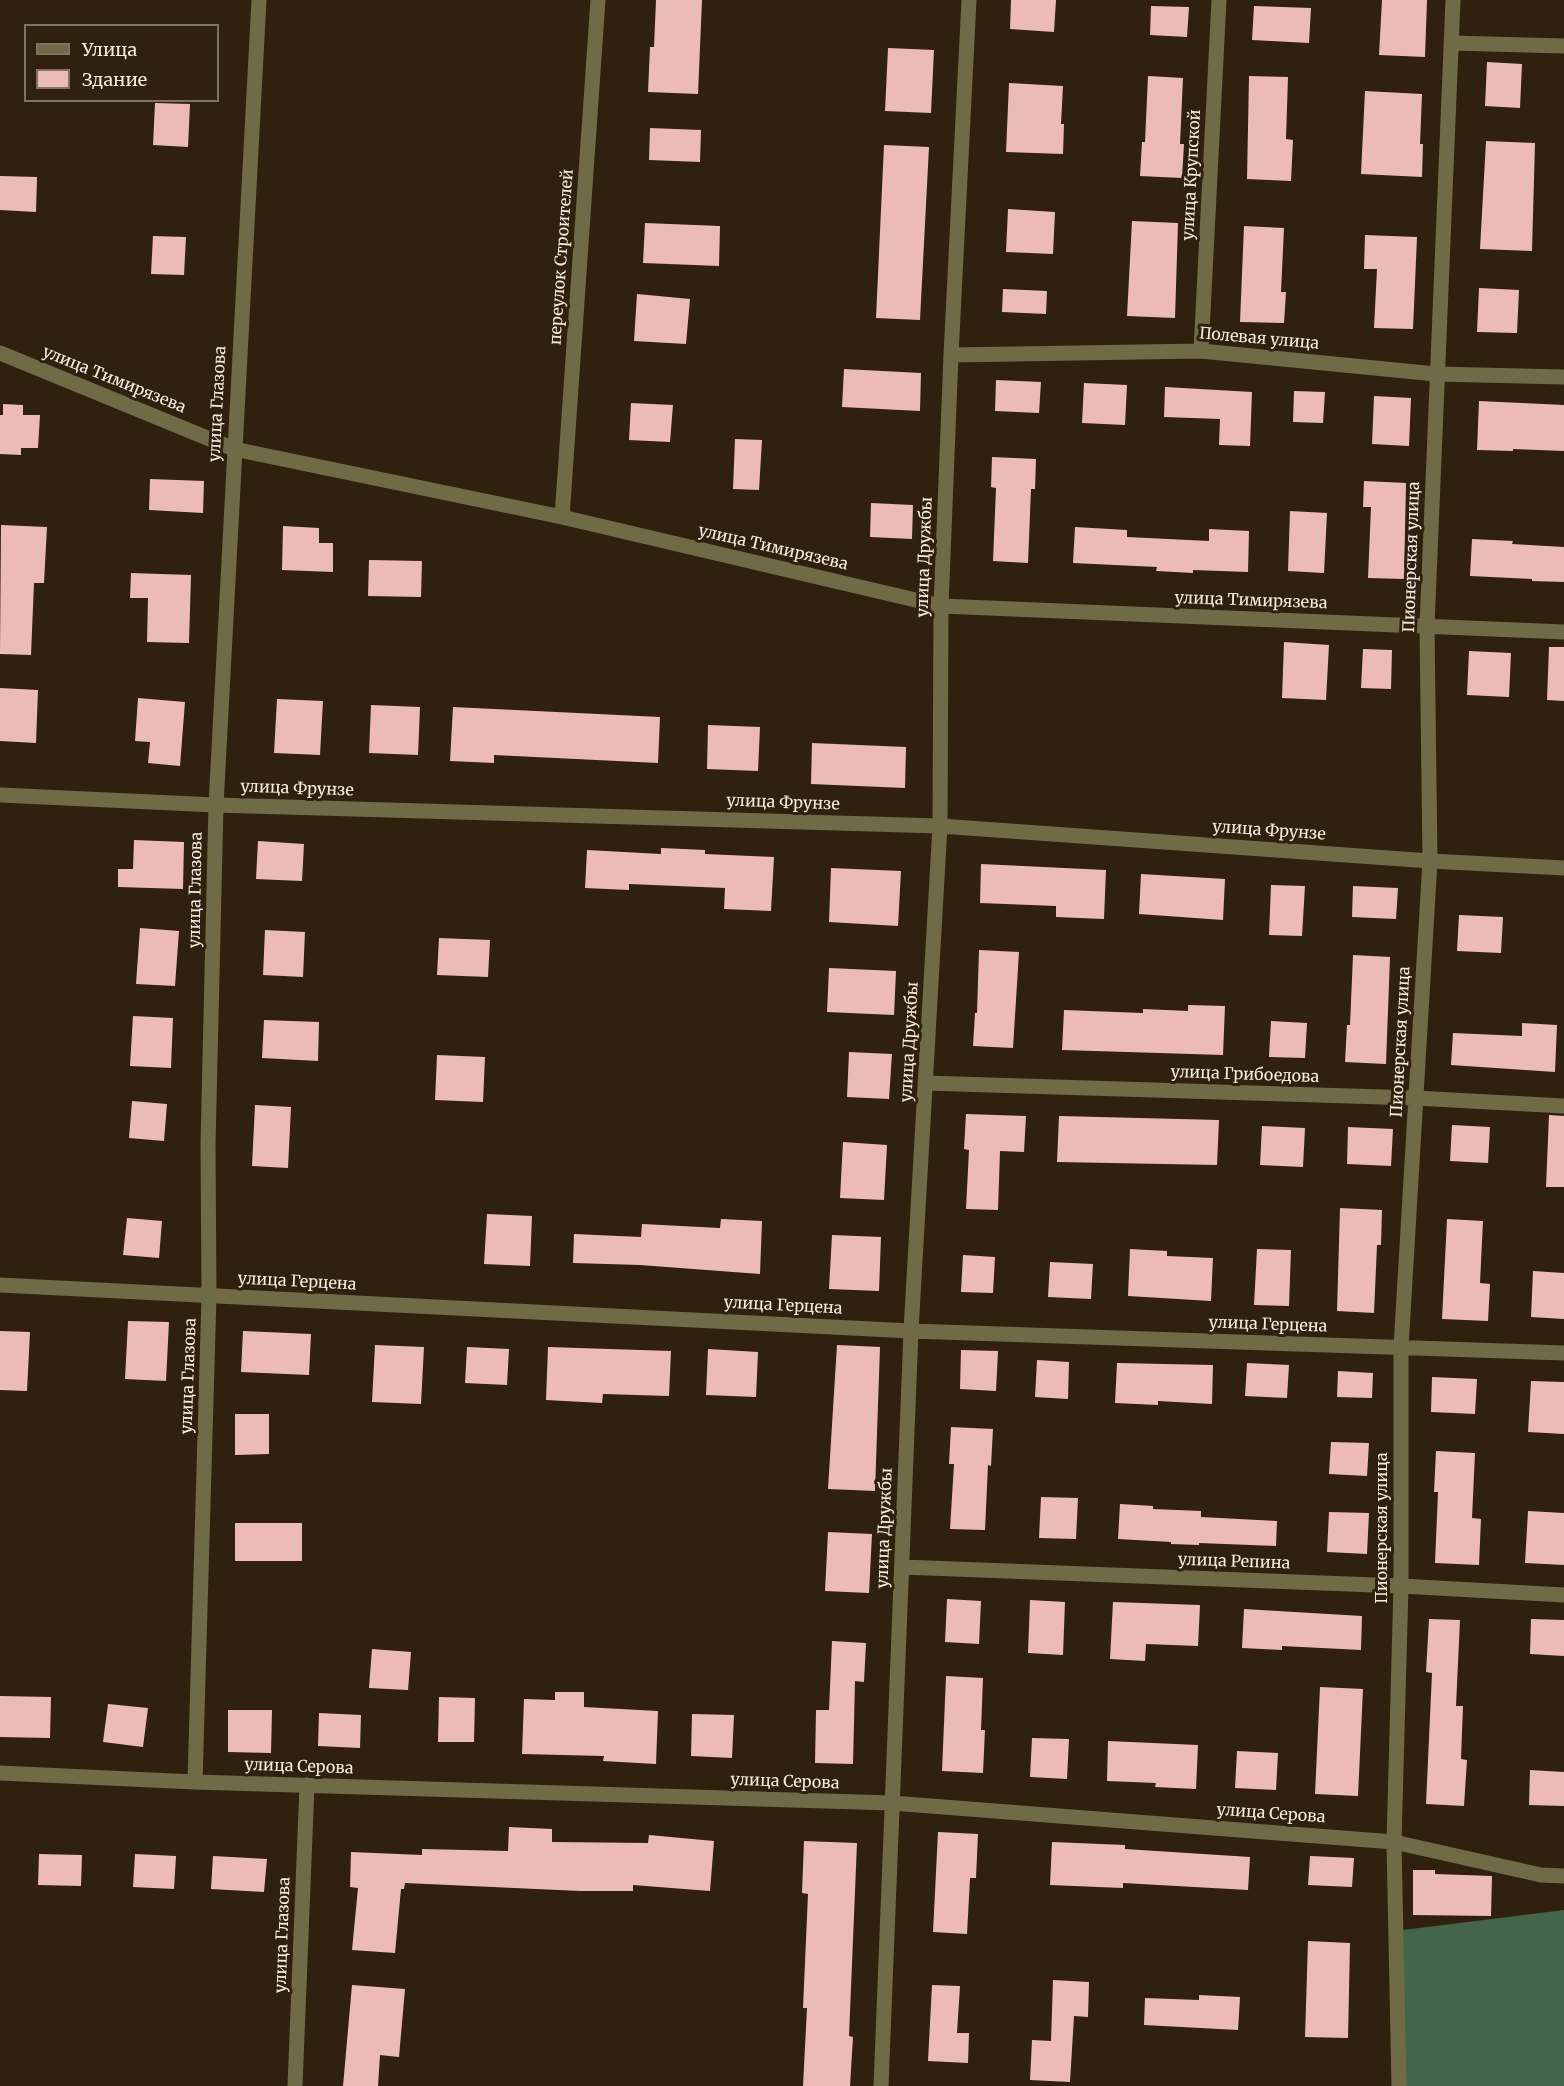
<!DOCTYPE html>
<meta charset="utf-8">
<style>
body{margin:0}
#map{position:relative;width:1564px;height:2086px;overflow:hidden;background:#30210e;font-family:Merriweather,serif}
canvas{display:block}
.legend{position:absolute;left:24px;top:24px;width:195px;height:78px;box-sizing:border-box;background:#30210e;border:2px solid #7f7262;margin:0;padding:8px 10px;list-style:none;font-size:18px;color:#f5ece0}
.legend li{display:flex;align-items:center;gap:12px;height:30px}
.legend b{width:30px;border:2px solid #7f7262}
</style>
<div id="map">
<canvas width="1564" height="2086"></canvas>
<ul class="legend">
<li><b style="height:8px;background:#706b47"></b>Улица</li>
<li><b style="height:16px;background:#edbbb6"></b>Здание</li>
</ul>
</div>
<script>
const ctx = document.querySelector('canvas').getContext('2d');
ctx.lineJoin = 'round';
function fill(path, color) { ctx.fillStyle = color; ctx.fill(path, 'evenodd'); }
function strokePath(path, color, width, dash) { ctx.strokeStyle = color; ctx.lineWidth = width; ctx.lineCap = dash ? 'butt' : 'round'; ctx.setLineDash(dash || []); ctx.stroke(path); }
function write(font, color, halo, rows, align = 'center') {
  ctx.font = font + ' Merriweather,serif'; ctx.lineWidth = 6; ctx.setLineDash([]); ctx.textBaseline = 'middle'; ctx.strokeStyle = halo; ctx.fillStyle = color; for (const [text, x, y, turn = 0] of rows) {
    ctx.save(); ctx.translate(x, y); ctx.rotate((+turn || 0) * Math.PI / 180); ctx.textAlign = isNaN(turn) ? turn : align; if (halo) ctx.strokeText(text, 0, 0); ctx.fillText(text, 0, 0); ctx.restore();
  }
}
fill(new Path2D(`
 M 1564,1910 L 1564,2086 L 1404,2086 L 1403,1930 Z`), '#446549');
fill(new Path2D(`
 M 656,0 L 702,0 L 698,94 L 648,92 L 650,47 L 654,47 Z
 M 1011,0 L 1056,0 L 1054,32 L 1010,29 Z
 M 1382,0 L 1427,0 L 1425,57 L 1379,55 Z
 M 1151,6 L 1189,7 L 1187,37 L 1150,35 Z
 M 1254,6 L 1311,8 L 1309,43 L 1252,40 Z
 M 888,48 L 934,50 L 931,113 L 885,111 Z
 M 1487,62 L 1522,64 L 1520,108 L 1485,106 Z
 M 1148,76 L 1183,78 L 1180,144 L 1184,144 L 1182,178 L 1140,176 L 1142,142 L 1145,142 Z
 M 1249,76 L 1288,77 L 1286,139 L 1293,140 L 1291,181 L 1247,179 Z
 M 1009,83 L 1063,86 L 1061,124 L 1064,124 L 1063,154 L 1006,152 Z
 M 1365,91 L 1422,94 L 1420,144 L 1423,144 L 1422,177 L 1361,174 Z
 M 155,103 L 190,104 L 188,147 L 153,145 Z
 M 650,128 L 701,130 L 700,162 L 649,160 Z
 M 1486,141 L 1535,143 L 1532,251 L 1480,249 Z
 M 884,145 L 929,147 L 920,320 L 876,318 Z
 M 0,176 L 37,177 L 36,212 L 0,210 Z
 M 1008,209 L 1055,212 L 1053,254 L 1006,252 Z
 M 1132,221 L 1178,223 L 1175,318 L 1127,316 Z
 M 645,223 L 720,226 L 719,266 L 643,263 Z
 M 1244,226 L 1284,228 L 1281,292 L 1286,292 L 1284,323 L 1240,322 Z
 M 1365,235 L 1417,237 L 1413,329 L 1374,328 L 1377,269 L 1364,269 Z
 M 153,236 L 186,237 L 184,275 L 151,274 Z
 M 1479,288 L 1519,290 L 1517,333 L 1477,332 Z
 M 1003,289 L 1047,291 L 1046,314 L 1002,312 Z
 M 637,294 L 690,299 L 686,344 L 634,341 Z
 M 844,369 L 921,373 L 920,411 L 842,407 Z
 M 996,380 L 1041,382 L 1039,413 L 995,411 Z
 M 1084,383 L 1127,385 L 1125,425 L 1082,423 Z
 M 1165,387 L 1252,392 L 1250,446 L 1219,445 L 1220,419 L 1164,417 Z
 M 1294,391 L 1325,392 L 1323,423 L 1293,422 Z
 M 1374,396 L 1411,398 L 1409,446 L 1372,444 Z
 M 1479,401 L 1564,405 L 1564,451 L 1513,449 L 1513,451 L 1477,450 Z
 M 631,403 L 673,405 L 670,442 L 629,440 Z
 M 3,404 L 23,405 L 23,415 L 40,415 L 38,448 L 21,448 L 21,455 L 0,454 L 0,415 L 3,415 Z
 M 735,439 L 762,440 L 759,490 L 733,489 Z
 M 992,457 L 1036,459 L 1035,489 L 1031,489 L 1028,563 L 993,561 L 996,488 L 991,487 Z
 M 150,479 L 204,481 L 203,513 L 149,510 Z
 M 1364,481 L 1406,483 L 1404,579 L 1368,578 L 1371,507 L 1363,507 Z
 M 871,503 L 913,505 L 912,539 L 870,537 Z
 M 1290,511 L 1327,513 L 1324,573 L 1288,571 Z
 M 1,525 L 47,527 L 44,583 L 34,583 L 31,655 L 0,654 Z
 M 283,526 L 319,528 L 319,543 L 333,543 L 333,572 L 282,570 Z
 M 1075,527 L 1127,530 L 1127,537 L 1209,541 L 1209,529 L 1249,531 L 1248,572 L 1193,570 L 1193,573 L 1156,571 L 1157,567 L 1073,563 Z
 M 1472,539 L 1513,541 L 1512,544 L 1564,547 L 1564,582 L 1532,581 L 1532,579 L 1470,576 Z
 M 369,560 L 422,561 L 421,597 L 368,596 Z
 M 131,573 L 191,575 L 189,643 L 147,642 L 148,598 L 130,598 Z
 M 1284,642 L 1329,645 L 1326,700 L 1282,698 Z
 M 1549,647 L 1564,647 L 1564,701 L 1547,700 Z
 M 1363,649 L 1392,650 L 1391,689 L 1361,688 Z
 M 1469,651 L 1511,653 L 1509,697 L 1467,695 Z
 M 0,688 L 38,690 L 36,743 L 0,741 Z
 M 138,698 L 185,702 L 180,766 L 148,763 L 150,742 L 135,741 Z
 M 277,699 L 323,701 L 320,755 L 274,753 Z
 M 371,705 L 420,707 L 418,755 L 369,753 Z
 M 453,707 L 660,717 L 658,763 L 494,755 L 494,763 L 450,761 Z
 M 708,725 L 760,727 L 758,771 L 707,769 Z
 M 812,743 L 906,747 L 905,788 L 811,784 Z
 M 134,840 L 184,842 L 183,889 L 118,887 L 118,869 L 133,869 Z
 M 258,841 L 304,844 L 302,881 L 256,879 Z
 M 661,848 L 705,850 L 705,854 L 774,857 L 771,911 L 724,909 L 725,888 L 629,884 L 629,890 L 585,888 L 587,850 L 661,854 Z
 M 981,864 L 1106,870 L 1104,919 L 1056,917 L 1056,906 L 980,903 Z
 M 831,868 L 901,871 L 898,926 L 829,922 Z
 M 1141,874 L 1225,879 L 1223,920 L 1139,914 Z
 M 1271,885 L 1305,886 L 1302,936 L 1269,935 Z
 M 1353,886 L 1398,888 L 1396,919 L 1352,917 Z
 M 1459,915 L 1503,917 L 1501,953 L 1457,951 Z
 M 140,928 L 179,931 L 175,986 L 136,984 Z
 M 265,930 L 305,932 L 303,977 L 263,975 Z
 M 439,938 L 490,940 L 488,977 L 437,975 Z
 M 979,950 L 1019,952 L 1013,1048 L 973,1046 L 975,1013 L 977,1013 Z
 M 1353,955 L 1390,957 L 1386,1064 L 1345,1062 L 1347,1025 L 1350,1025 Z
 M 829,968 L 896,971 L 894,1015 L 827,1012 Z
 M 1188,1005 L 1225,1006 L 1223,1055 L 1062,1050 L 1064,1010 L 1143,1013 L 1143,1009 L 1188,1011 Z
 M 133,1016 L 173,1018 L 171,1068 L 130,1066 Z
 M 264,1020 L 319,1022 L 318,1061 L 262,1058 Z
 M 1271,1021 L 1307,1023 L 1305,1058 L 1269,1057 Z
 M 1522,1023 L 1557,1025 L 1555,1072 L 1451,1065 L 1453,1033 L 1522,1036 Z
 M 849,1052 L 892,1054 L 889,1099 L 847,1097 Z
 M 437,1055 L 485,1057 L 483,1102 L 435,1100 Z
 M 132,1101 L 167,1104 L 164,1141 L 129,1138 Z
 M 255,1105 L 291,1107 L 288,1168 L 252,1166 Z
 M 966,1114 L 1026,1116 L 1024,1152 L 1000,1151 L 998,1210 L 966,1209 L 969,1150 L 964,1149 Z
 M 1549,1115 L 1564,1116 L 1564,1187 L 1546,1187 Z
 M 1059,1116 L 1219,1120 L 1217,1165 L 1057,1162 Z
 M 1452,1125 L 1490,1127 L 1488,1163 L 1450,1161 Z
 M 1262,1126 L 1305,1128 L 1303,1167 L 1260,1165 Z
 M 1348,1127 L 1393,1129 L 1391,1166 L 1347,1164 Z
 M 843,1142 L 887,1145 L 884,1200 L 840,1198 Z
 M 1340,1208 L 1382,1210 L 1381,1245 L 1377,1245 L 1374,1313 L 1337,1311 Z
 M 487,1214 L 532,1216 L 530,1266 L 484,1264 Z
 M 127,1218 L 162,1221 L 159,1258 L 123,1255 Z
 M 721,1219 L 762,1221 L 760,1274 L 640,1265 L 573,1263 L 574,1234 L 641,1237 L 642,1224 L 720,1228 Z
 M 1447,1219 L 1483,1221 L 1480,1283 L 1490,1284 L 1488,1321 L 1442,1319 Z
 M 832,1235 L 881,1237 L 879,1291 L 829,1289 Z
 M 1130,1249 L 1167,1251 L 1167,1256 L 1213,1258 L 1211,1301 L 1128,1296 Z
 M 1257,1249 L 1291,1250 L 1289,1306 L 1254,1305 Z
 M 963,1255 L 995,1257 L 993,1293 L 961,1292 Z
 M 1050,1262 L 1093,1264 L 1091,1299 L 1048,1297 Z
 M 1533,1271 L 1564,1273 L 1564,1319 L 1531,1317 Z
 M 128,1321 L 169,1322 L 166,1381 L 125,1379 Z
 M 0,1331 L 30,1332 L 27,1391 L 0,1390 Z
 M 243,1331 L 311,1334 L 309,1375 L 241,1372 Z
 M 375,1345 L 424,1347 L 421,1404 L 372,1402 Z
 M 837,1345 L 880,1347 L 875,1491 L 828,1489 Z
 M 467,1347 L 509,1349 L 507,1385 L 465,1383 Z
 M 548,1347 L 671,1351 L 669,1396 L 603,1394 L 602,1403 L 546,1400 Z
 M 708,1349 L 758,1352 L 756,1397 L 706,1395 Z
 M 961,1350 L 998,1351 L 996,1391 L 960,1389 Z
 M 1037,1360 L 1069,1362 L 1068,1399 L 1035,1397 Z
 M 1117,1363 L 1213,1365 L 1212,1404 L 1158,1401 L 1158,1405 L 1115,1403 Z
 M 1247,1363 L 1289,1365 L 1287,1398 L 1245,1396 Z
 M 1338,1371 L 1373,1373 L 1372,1398 L 1337,1397 Z
 M 1432,1377 L 1477,1379 L 1475,1414 L 1431,1412 Z
 M 1531,1381 L 1564,1382 L 1564,1434 L 1528,1432 Z
 M 235,1414 L 269,1414 L 269,1454 L 235,1455 Z
 M 951,1427 L 993,1429 L 991,1466 L 988,1465 L 985,1530 L 950,1529 L 954,1464 L 949,1464 Z
 M 1331,1442 L 1369,1443 L 1367,1476 L 1329,1474 Z
 M 1436,1451 L 1475,1453 L 1472,1518 L 1481,1519 L 1479,1565 L 1435,1563 L 1438,1492 L 1434,1492 Z
 M 1041,1497 L 1078,1498 L 1076,1539 L 1039,1538 Z
 M 1120,1504 L 1153,1506 L 1153,1509 L 1201,1511 L 1201,1517 L 1277,1521 L 1276,1546 L 1199,1543 L 1199,1545 L 1171,1544 L 1171,1542 L 1118,1539 Z
 M 1528,1511 L 1564,1513 L 1564,1565 L 1525,1563 Z
 M 1329,1512 L 1369,1513 L 1367,1554 L 1327,1552 Z
 M 235,1523 L 302,1523 L 302,1561 L 235,1561 Z
 M 828,1532 L 872,1534 L 869,1593 L 825,1591 Z
 M 947,1599 L 981,1601 L 979,1644 L 945,1642 Z
 M 1030,1600 L 1065,1602 L 1063,1655 L 1028,1653 Z
 M 1113,1602 L 1200,1605 L 1198,1646 L 1146,1644 L 1145,1661 L 1110,1659 Z
 M 1244,1609 L 1362,1616 L 1361,1650 L 1282,1646 L 1282,1650 L 1242,1648 Z
 M 1429,1619 L 1460,1620 L 1456,1706 L 1463,1706 L 1461,1759 L 1467,1760 L 1464,1806 L 1426,1804 L 1432,1673 L 1426,1672 Z
 M 1531,1619 L 1564,1620 L 1564,1656 L 1530,1654 Z
 M 832,1641 L 866,1643 L 864,1682 L 855,1681 L 853,1764 L 815,1763 L 816,1710 L 829,1710 Z
 M 372,1649 L 411,1652 L 408,1690 L 369,1688 Z
 M 946,1676 L 983,1678 L 981,1730 L 985,1730 L 983,1773 L 942,1771 Z
 M 1320,1687 L 1363,1689 L 1358,1796 L 1315,1794 Z
 M 555,1692 L 584,1692 L 584,1707 L 658,1711 L 656,1764 L 603,1761 L 604,1756 L 522,1754 L 524,1699 L 555,1700 Z
 M 0,1696 L 51,1697 L 50,1738 L 0,1737 Z
 M 439,1697 L 475,1698 L 474,1742 L 438,1742 Z
 M 108,1704 L 148,1708 L 143,1747 L 103,1742 Z
 M 228,1710 L 272,1710 L 271,1753 L 228,1752 Z
 M 319,1713 L 361,1715 L 360,1748 L 318,1746 Z
 M 692,1714 L 734,1715 L 732,1758 L 691,1756 Z
 M 1032,1738 L 1069,1739 L 1067,1779 L 1030,1777 Z
 M 1108,1741 L 1198,1745 L 1196,1789 L 1155,1787 L 1156,1783 L 1107,1781 Z
 M 1237,1751 L 1278,1753 L 1276,1790 L 1235,1788 Z
 M 1530,1770 L 1564,1772 L 1564,1806 L 1529,1805 Z
 M 509,1827 L 552,1829 L 552,1842 L 648,1843 L 649,1835 L 714,1841 L 710,1891 L 633,1885 L 633,1891 L 580,1891 L 405,1883 L 404,1889 L 401,1889 L 395,1953 L 352,1950 L 358,1888 L 350,1887 L 351,1852 L 422,1855 L 422,1849 L 508,1851 Z
 M 938,1832 L 978,1834 L 976,1878 L 970,1878 L 967,1934 L 933,1932 Z
 M 804,1841 L 857,1843 L 849,2036 L 853,2037 L 850,2086 L 803,2086 L 807,2008 L 803,2008 L 808,1894 L 802,1893 Z
 M 1052,1842 L 1125,1845 L 1125,1849 L 1250,1857 L 1248,1890 L 1123,1883 L 1123,1888 L 1050,1885 Z
 M 39,1854 L 82,1855 L 81,1886 L 38,1885 Z
 M 135,1854 L 176,1856 L 174,1889 L 133,1887 Z
 M 213,1856 L 267,1859 L 264,1892 L 211,1889 Z
 M 1310,1856 L 1354,1858 L 1352,1887 L 1308,1885 Z
 M 1413,1870 L 1435,1870 L 1435,1874 L 1492,1876 L 1491,1916 L 1413,1915 Z
 M 1308,1941 L 1350,1943 L 1348,2038 L 1305,2037 Z
 M 1053,1980 L 1089,1982 L 1088,2017 L 1074,2016 L 1070,2082 L 1030,2080 L 1032,2040 L 1051,2041 Z
 M 352,1985 L 405,1989 L 399,2057 L 380,2055 L 378,2086 L 343,2086 Z
 M 932,1985 L 960,1986 L 957,2033 L 969,2033 L 968,2063 L 928,2061 Z
 M 1199,1995 L 1240,1997 L 1238,2030 L 1144,2025 L 1145,1998 L 1199,2000 Z`), '#edbbb6');
strokePath(new Path2D(`
 M 1451,43 L 1564,46
 M 1201,351 L 1219,0
 M 0,353 L 234,449 L 562,517 L 941,606 L 1564,632
 M 951,355 L 1201,351 L 1436,374 L 1564,377
 M 562,517 L 598,0
 M 0,795 L 216,805 L 940,826 L 1430,861 L 1564,868
 M 925,1083 L 1415,1098 L 1564,1106
 M 0,1285 L 911,1331 L 1564,1353
 M 902,1567 L 1401,1586 L 1564,1595
 M 0,1773 L 195,1782 L 892,1803 L 1394,1842 L 1541,1875 L 1564,1876
 M 195,1782 L 209,1296 L 208,1144 L 216,805 L 259,0
 M 295,2086 L 307,1785
 M 881,2086 L 911,1331 L 940,826 L 941,606 L 951,355 L 969,0
 M 1399,2086 L 1394,1842 L 1401,1586 L 1401,1347 L 1430,861 L 1427,626 L 1453,0`), '#706b47', 15);
write('16px', '#f5ece0', '#30210e', [
 ["улица Крупской",1192,175,-87],
 ["переулок Строителей",562,257,-86],
 ["Полевая улица",1259,339,5],
 ["улица Тимирязева",114,380,22],
 ["улица Глазова",218,404,-87],
 ["улица Тимирязева",773,548,13],
 ["улица Дружбы",925,557,-88],
 ["Пионерская улица",1412,557,-88],
 ["улица Тимирязева",1251,601,2],
 ["улица Фрунзе",297,789,2],
 ["улица Фрунзе",783,803,2],
 ["улица Фрунзе",1269,831,4],
 ["улица Глазова",196,890,-89],
 ["улица Дружбы",910,1042,-87],
 ["Пионерская улица",1401,1042,-87],
 ["улица Грибоедова",1245,1075,2],
 ["улица Герцена",297,1282,3],
 ["улица Герцена",783,1306,3],
 ["улица Герцена",1268,1325,2],
 ["улица Глазова",189,1376,-88],
 ["улица Дружбы",885,1528,-88],
 ["Пионерская улица",1382,1528,-90],
 ["улица Репина",1234,1562,2],
 ["улица Серова",299,1767,2],
 ["улица Серова",785,1782,2],
 ["улица Серова",1271,1814,4],
 ["улица Глазова",283,1935,-88]
]);
</script>
